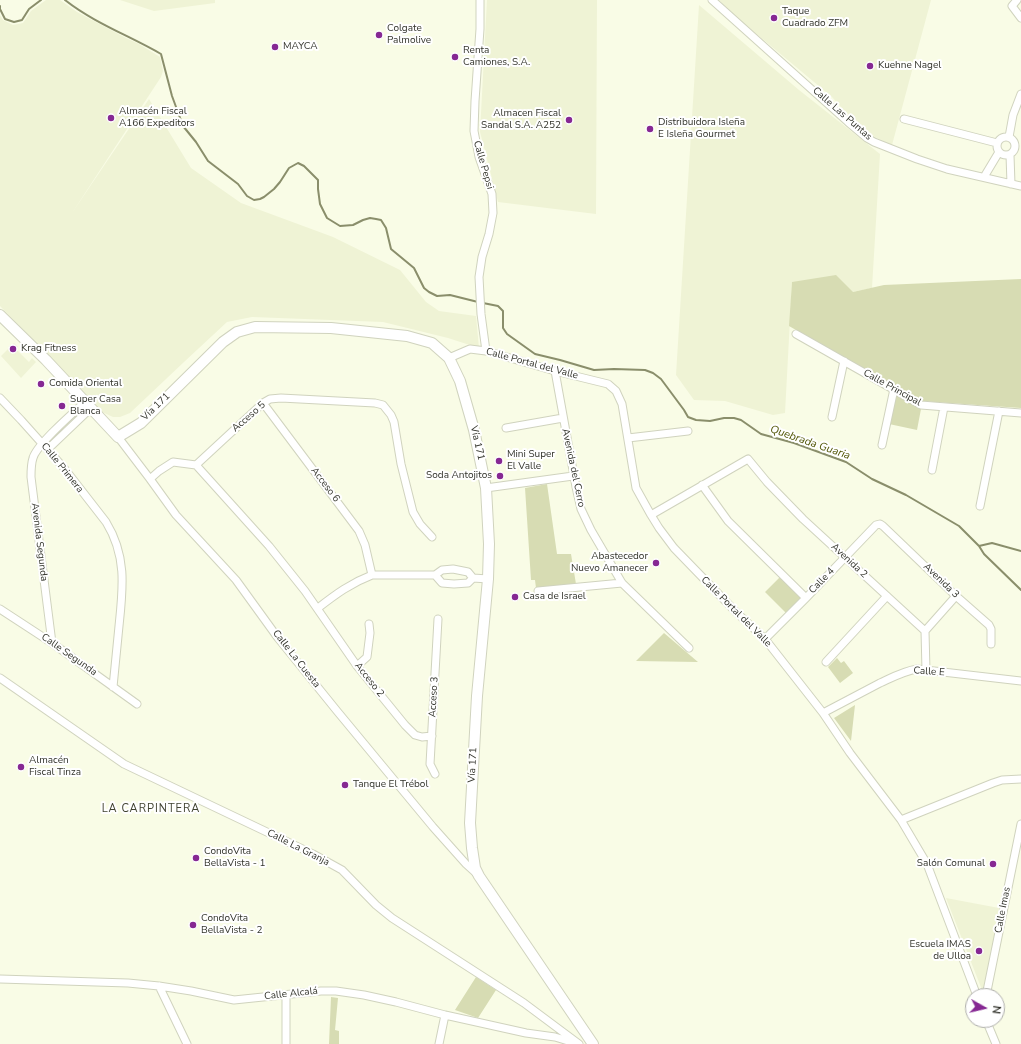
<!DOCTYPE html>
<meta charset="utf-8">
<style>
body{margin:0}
#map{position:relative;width:1021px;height:1044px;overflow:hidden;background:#f9fce6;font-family:"Nunito Sans",sans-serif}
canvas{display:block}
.north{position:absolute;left:965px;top:988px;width:40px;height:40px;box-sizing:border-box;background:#fff;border:1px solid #adadaa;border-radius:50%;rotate:98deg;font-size:11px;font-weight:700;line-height:16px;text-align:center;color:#32332b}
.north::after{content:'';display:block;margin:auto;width:14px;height:18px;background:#862893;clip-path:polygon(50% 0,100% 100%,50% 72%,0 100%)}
</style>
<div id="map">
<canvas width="1021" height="1044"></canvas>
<div class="north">N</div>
</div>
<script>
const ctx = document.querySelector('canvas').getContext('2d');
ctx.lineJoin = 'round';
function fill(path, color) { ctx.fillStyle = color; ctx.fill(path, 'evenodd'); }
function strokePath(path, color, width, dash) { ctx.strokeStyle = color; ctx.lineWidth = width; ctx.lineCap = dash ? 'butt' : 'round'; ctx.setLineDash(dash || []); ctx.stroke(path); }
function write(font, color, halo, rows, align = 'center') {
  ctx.font = font + ' "Nunito Sans",sans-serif'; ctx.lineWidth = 4; ctx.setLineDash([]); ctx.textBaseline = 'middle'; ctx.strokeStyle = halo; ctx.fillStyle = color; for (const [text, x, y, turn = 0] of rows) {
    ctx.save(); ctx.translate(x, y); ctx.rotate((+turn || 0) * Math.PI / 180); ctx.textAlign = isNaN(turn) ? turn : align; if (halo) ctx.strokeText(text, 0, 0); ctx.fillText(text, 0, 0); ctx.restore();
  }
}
fill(new Path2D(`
 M 46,0 L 60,0 L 77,12 L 126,38 L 139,44 L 160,57 L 163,71 L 161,77 L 72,213 L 149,99 L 191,168 L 241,203 L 333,237 L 400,270 L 426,302 L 439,311 L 476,316 L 479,348 L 448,338 L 383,322 L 252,317 L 227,322 L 184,362 L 130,413 L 120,417 L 113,417 L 102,412 L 0,306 L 0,15 L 3,20 L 13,25 L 23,23 L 31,11 Z
 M 120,0 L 215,0 L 215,3 L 154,11 Z
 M 487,0 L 597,0 L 596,214 L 498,202 L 480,132 Z
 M 719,0 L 931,0 L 892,145 L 875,137 L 849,116 L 832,97 L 735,16 Z
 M 699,5 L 799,90 L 880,154 L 872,288 L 853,292 L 792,282 L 785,413 L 773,415 L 725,401 L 694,400 L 676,375 Z
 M 14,343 L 18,347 L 16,349 L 29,362 L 32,358 L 36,362 L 21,378 L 1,356 Z
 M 946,898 L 999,908 L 984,995 Z`), '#eff3d5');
fill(new Path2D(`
 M 836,275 L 853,292 L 884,285 L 1021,279 L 1021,408 L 920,401 L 789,326 L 792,282 Z
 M 895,394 L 921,409 L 917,430 L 889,424 Z
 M 547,484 L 557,554 L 571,554 L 576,584 L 536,588 L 535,580 L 531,580 L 525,488 Z
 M 780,577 L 802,598 L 787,614 L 765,592 Z
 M 664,633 L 698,662 L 636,661 Z
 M 837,658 L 841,663 L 844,661 L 853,673 L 840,683 L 828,667 Z
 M 855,705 L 851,741 L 834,718 Z
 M 476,977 L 496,990 L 478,1018 L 455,1010 Z
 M 331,997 L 338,998 L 335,1030 L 339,1031 L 339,1044 L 329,1044 Z`), '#d7dcb3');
strokePath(new Path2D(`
 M 65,0 C 94,23 130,36 161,54 L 172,96 L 183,126 L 196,142 L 208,161 L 238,184 L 247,196 L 254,200 L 260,199 L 264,197 L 274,189 L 280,182 L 289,168 L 298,163 L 304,166 L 318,180 L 318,189 L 320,204 L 327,218 L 340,226 L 353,225 L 363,220 L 370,218 L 376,219 L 381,220 L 386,228 L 391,249 L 414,268 L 424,288 L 429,292 L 437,296 L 450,295 L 478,302
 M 0,6 L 0,9 L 5,19 L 14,22 L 22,20 L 29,9 L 41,0
 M 483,303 L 498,306 L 503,311 L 503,328 L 507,334 L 535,354 L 560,360 L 594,370 L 614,369 L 645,370 L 653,373 L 661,379 L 684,410 L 688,417 L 696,420 L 710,421 L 724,418 L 734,418 L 741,420 L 761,434 L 794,443 L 846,462 L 872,479 L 906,495 L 959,526 L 979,546 L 984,554 L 1021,590
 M 979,546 L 992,543 L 1021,551`), '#8a8e6b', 2);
const minor = new Path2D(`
 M 480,0 L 480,29 L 475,101 L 474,131 L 479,157 L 492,194 L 493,213 L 489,234 L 482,257 L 479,277 L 481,314 L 486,351
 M 712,0 L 848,122 L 867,138 L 874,142 L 917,159 L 947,169 L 1021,186
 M 1017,0 L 1012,6 L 1021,18
 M 904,119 L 997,143
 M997 146a9 9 0 1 1 18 0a9 9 0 1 1-18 0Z
 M 1009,137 L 1013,115 L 1021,94
 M 1010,155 L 1011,184
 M 984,177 L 999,152
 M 796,334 L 921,405 L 1021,413
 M 449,358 L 470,349 L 486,351 L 555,371 L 608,384 L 616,391 L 622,404 L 636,488 L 651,515 L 659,528 L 674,548 L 736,612 L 765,639 L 823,713 L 850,753 L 901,820 L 927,864 L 977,996
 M 555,371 L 576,487 L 581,509 L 591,530 L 622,583 L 689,648
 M 0,398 L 21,420 L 64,468 L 106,522 C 127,556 123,588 119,626 C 117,646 115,666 113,687
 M 263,403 L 359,531 L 365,545 L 372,575
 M 832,417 L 844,361
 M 506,428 L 563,418
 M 118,437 L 150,479 L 176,515 L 236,580 L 278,638 L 337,711 L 433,827 L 466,864 L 477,874
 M 628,438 L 688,431
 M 882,445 L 894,389
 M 48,449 L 91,408
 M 932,470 L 944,407
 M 150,479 L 159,471 L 173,462 L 196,465
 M 702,485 L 728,521 L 806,598
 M 486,488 L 573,476
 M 980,506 L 999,411
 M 651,515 L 748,459 L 767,482 L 803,519 L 925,631 L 926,671
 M 432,537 L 420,524 L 413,512 L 401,464 L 394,422 L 391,415 L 383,405 L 375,403 L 281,398 L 270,399 L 263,403 L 196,465 L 269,546 L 305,591 L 357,666 L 405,725 L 415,735 L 422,737 L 432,736
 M 435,575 L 442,583 L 454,584 L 468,583 L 473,578
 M 538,591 L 622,583
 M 318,608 C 336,594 351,583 372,575 L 435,575 L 442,570 L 453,569 L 468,572 L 473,578 L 488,579
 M 0,609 L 52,643 L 137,704
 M 925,631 L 956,596
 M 765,639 L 806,598 L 876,525 L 880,524 L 883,526 L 956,596 L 989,625 L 991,629 L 991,644
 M 52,643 L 31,477 C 31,470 31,464 33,458 C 37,444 73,413 85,402
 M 826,662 L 887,596
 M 357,666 L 367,657 L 370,633 L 369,624
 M 0,678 L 124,764 L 313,854 L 342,870 L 376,905 L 392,918 L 524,1003 L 579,1044
 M 823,713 C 842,703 861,693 880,683 C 893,677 904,671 917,669 L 1021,681
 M 435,774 L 430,764 L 438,619
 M 901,820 L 993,783 L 1002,780 L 1021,779
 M 0,979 L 128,983 L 159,986 L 191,991 L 234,1000 L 321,991 L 336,991 L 364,995 L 396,1002 L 445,1015 L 526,1033 L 555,1037 L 575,1043
 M 159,986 L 187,1044
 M 986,996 L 1021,824
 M 986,1020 L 996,1044
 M 286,1044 L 286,995
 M 439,1044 L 445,1015`);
const secondary = new Path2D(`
 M 0,315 L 46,360 L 118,437 L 141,423 L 223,342 L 237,332 L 255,327 L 331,328 L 407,336 L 432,343 L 449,358 L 460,381 L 474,430 L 486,488 L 489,544 L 488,579 L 477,696 L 470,823 L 472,848 L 475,868 L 479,876 L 593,1044`);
strokePath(minor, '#d0d3be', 9);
strokePath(secondary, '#d0d3be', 12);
strokePath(minor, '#fff', 7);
strokePath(secondary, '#fff', 10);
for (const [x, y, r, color] of [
 [774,18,4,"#862893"],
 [379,35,4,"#862893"],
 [275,47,4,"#862893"],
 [455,57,4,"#862893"],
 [870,66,4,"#862893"],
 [111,118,4,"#862893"],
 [569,120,4,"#862893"],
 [650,129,4,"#862893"],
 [13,349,4,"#862893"],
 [41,384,4,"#862893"],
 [62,406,4,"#862893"],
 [499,461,4,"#862893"],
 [500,476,4,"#862893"],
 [656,563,4,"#862893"],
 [515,597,4,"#862893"],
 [21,767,4,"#862893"],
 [345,785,4,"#862893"],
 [196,858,4,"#862893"],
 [993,864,4,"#862893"],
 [193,925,4,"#862893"],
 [979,951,4,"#862893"]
]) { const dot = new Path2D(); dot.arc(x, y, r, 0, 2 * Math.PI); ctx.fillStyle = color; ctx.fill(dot); strokePath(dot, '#fff', 1.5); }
write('10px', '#32332b', '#fff', [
 ["Taque",782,12],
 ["Cuadrado ZFM",782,24],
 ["Colgate",387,29],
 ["Palmolive",387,41],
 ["MAYCA",283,47],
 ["Renta",463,51],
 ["Camiones, S.A.",463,63],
 ["Kuehne Nagel",878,66],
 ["Almacén Fiscal",119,112],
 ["A166 Expeditors",119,124],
 ["Almacen Fiscal",561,114,"right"],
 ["Sandal S.A. A252",561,126,"right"],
 ["Distribuidora Isleña",658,123],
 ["E Isleña Gourmet",658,135],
 ["Krag Fitness",21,349],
 ["Comida Oriental",49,384],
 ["Super Casa",70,400],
 ["Blanca",70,412],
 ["Mini Super",507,455],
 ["El Valle",507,467],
 ["Soda Antojitos",492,476,"right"],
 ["Abastecedor",648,557,"right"],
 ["Nuevo Amanecer",648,569,"right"],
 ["Casa de Israel",523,597],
 ["Almacén",29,761],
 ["Fiscal Tinza",29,773],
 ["Tanque El Trébol",353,785],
 ["CondoVita",204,852],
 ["BellaVista - 1",204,864],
 ["Salón Comunal",985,864,"right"],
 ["CondoVita",201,919],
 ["BellaVista - 2",201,931],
 ["Escuela IMAS",971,945,"right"],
 ["de Ulloa",971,957,"right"]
], 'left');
write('10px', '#32332b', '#fff', [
 ["Calle Las Puntas",842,114,41],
 ["Calle Pepsi",483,165,74],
 ["Calle Portal del Valle",532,364,15],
 ["Calle Principal",892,388,29],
 ["Vía 171",156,407,-44],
 ["Acceso 5",249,417,-41],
 ["Vía 171",477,443,77],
 ["Calle Primera",62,468,51],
 ["Avenida del Cerro",573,468,78],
 ["Acceso 6",325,485,53],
 ["Avenida Segunda",39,542,83],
 ["Avenida 2",849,561,43],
 ["Calle 4",822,581,-46],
 ["Avenida 3",941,581,44],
 ["Calle Portal del Valle",736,612,45],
 ["Calle Segunda",69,655,35],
 ["Calle La Cuesta",296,659,52],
 ["Calle E",929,672,4],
 ["Acceso 2",369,680,52],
 ["Acceso 3",434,697,-87],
 ["Vía 171",473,765,-87],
 ["Calle La Granja",298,848,27],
 ["Calle Imas",1003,910,-79],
 ["Calle Alcalá",291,994,-6]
]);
write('italic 11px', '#505403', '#fff', [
 ["Quebrada Guaria",810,443,19]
]);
ctx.letterSpacing = '1px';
write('11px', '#404230', '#fff', [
 ["LA CARPINTERA",151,809]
]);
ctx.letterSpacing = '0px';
</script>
